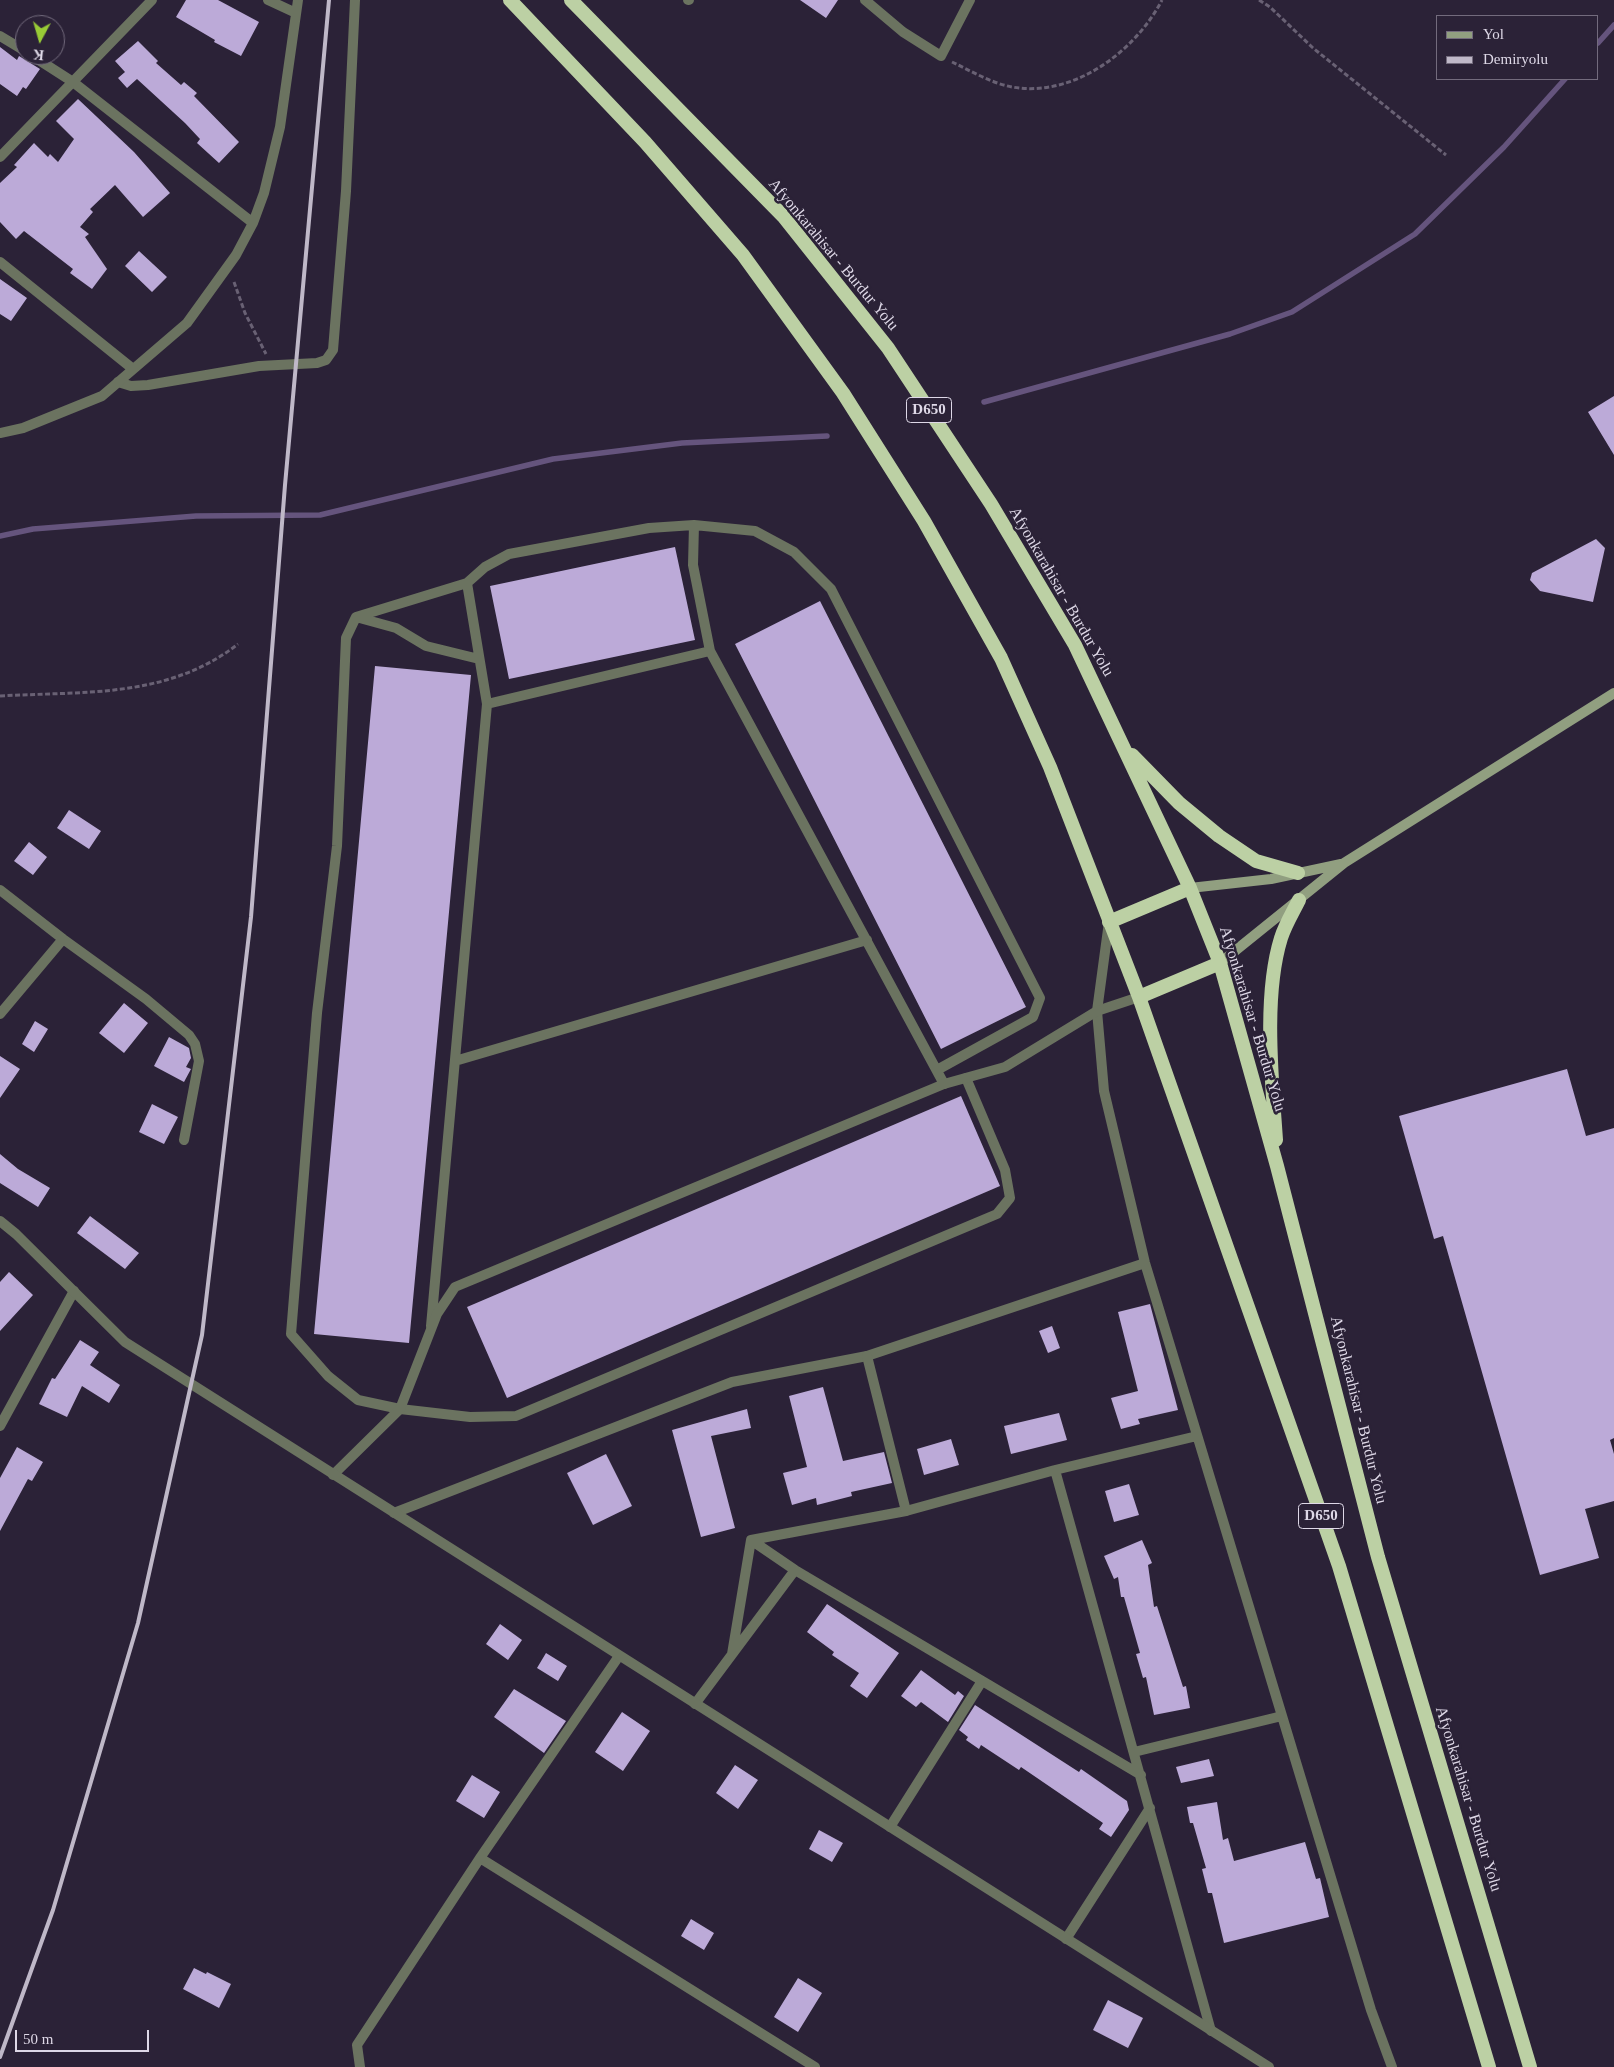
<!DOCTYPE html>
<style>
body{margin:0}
#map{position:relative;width:1614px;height:2067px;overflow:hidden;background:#2b2237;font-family:"Times New Roman",serif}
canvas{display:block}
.legend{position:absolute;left:1436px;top:15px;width:162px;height:65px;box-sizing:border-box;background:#2b2237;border:1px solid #736b7d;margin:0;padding:6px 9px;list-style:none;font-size:15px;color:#ded8e7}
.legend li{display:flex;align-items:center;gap:10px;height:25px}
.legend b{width:25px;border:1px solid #736b7d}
.north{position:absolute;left:15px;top:15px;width:50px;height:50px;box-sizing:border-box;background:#2b2237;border:1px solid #736b7d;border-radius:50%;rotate:186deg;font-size:14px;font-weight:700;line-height:20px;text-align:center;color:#ded8e7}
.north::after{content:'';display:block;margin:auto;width:18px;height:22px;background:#98cb36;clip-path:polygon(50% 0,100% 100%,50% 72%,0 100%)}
.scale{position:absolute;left:15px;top:2030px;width:134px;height:22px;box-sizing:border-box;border:2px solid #ded8e7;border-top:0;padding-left:6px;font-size:15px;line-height:18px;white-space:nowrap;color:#ded8e7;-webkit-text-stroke:4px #2b2237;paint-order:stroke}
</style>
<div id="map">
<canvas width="1614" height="2067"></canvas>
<ul class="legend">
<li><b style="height:6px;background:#919f80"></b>Yol</li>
<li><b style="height:6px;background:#bfb8c8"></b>Demiryolu</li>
</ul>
<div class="north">K</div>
<div class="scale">50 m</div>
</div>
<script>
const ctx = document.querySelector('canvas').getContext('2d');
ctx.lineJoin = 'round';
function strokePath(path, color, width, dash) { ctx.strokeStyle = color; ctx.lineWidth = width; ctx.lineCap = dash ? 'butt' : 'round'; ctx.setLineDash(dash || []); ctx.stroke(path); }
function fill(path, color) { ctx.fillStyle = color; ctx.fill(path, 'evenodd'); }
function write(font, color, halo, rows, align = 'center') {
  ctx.font = font + ' "Times New Roman",serif'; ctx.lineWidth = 5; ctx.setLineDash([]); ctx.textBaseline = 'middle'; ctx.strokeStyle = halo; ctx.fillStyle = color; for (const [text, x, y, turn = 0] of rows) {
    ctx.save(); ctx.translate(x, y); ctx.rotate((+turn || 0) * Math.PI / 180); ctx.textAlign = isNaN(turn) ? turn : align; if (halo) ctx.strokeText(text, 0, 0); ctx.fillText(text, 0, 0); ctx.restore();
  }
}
strokePath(new Path2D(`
 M 1598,43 L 1614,25
 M 984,402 L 1230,334 L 1292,312 L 1415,234 L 1504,147 L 1565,79
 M 0,536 L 33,529 L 196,516 L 320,515 L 553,459 L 682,443 L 827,436`), '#65547d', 5.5);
fill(new Path2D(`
 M 186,0 L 218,0 L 259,22 L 241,56 L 214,42 L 215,40 L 176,17 Z
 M 800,0 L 838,0 L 826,18 Z
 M 138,41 L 158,61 L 156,63 L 181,85 L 184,82 L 197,93 L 194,96 L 239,142 L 219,163 L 197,143 L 200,139 L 185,123 L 137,79 L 127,88 L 118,78 L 125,72 L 115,61 Z
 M 0,47 L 17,60 L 19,56 L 40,69 L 26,89 L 23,87 L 17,96 L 0,84 Z
 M 78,99 L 134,152 L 170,193 L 143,217 L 115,185 L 90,209 L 93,212 L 80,227 L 89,234 L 85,237 L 107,269 L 92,289 L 70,273 L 73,269 L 24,231 L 16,239 L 0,222 L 0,183 L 17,167 L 14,165 L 34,143 L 48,157 L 50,154 L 58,162 L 74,139 L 56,121 Z
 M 139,251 L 167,277 L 152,292 L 125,266 Z
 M 0,279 L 27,298 L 11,321 L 0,314 Z
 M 1614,396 L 1614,455 L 1588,412 Z
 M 1596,539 L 1605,548 L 1593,602 L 1540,591 L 1530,580 L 1532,573 Z
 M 675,547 L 695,640 L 509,679 L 490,586 Z
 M 820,601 L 1026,1007 L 941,1049 L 735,644 Z
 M 375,666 L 471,675 L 409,1343 L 314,1334 Z
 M 69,810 L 101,831 L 89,849 L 57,828 Z
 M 29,842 L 47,857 L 33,875 L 14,861 Z
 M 124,1003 L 148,1023 L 124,1053 L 99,1033 Z
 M 35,1021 L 48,1029 L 34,1052 L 22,1044 Z
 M 169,1037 L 189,1048 L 191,1058 L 186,1067 L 191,1069 L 184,1082 L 154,1066 Z
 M 0,1056 L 20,1069 L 0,1098 Z
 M 1567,1069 L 1586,1136 L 1614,1128 L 1614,1438 L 1610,1440 L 1614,1454 L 1614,1501 L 1585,1509 L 1599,1558 L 1540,1575 L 1443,1236 L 1434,1239 L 1399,1116 Z
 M 961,1096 L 1000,1186 L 507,1398 L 467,1307 Z
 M 152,1104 L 178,1117 L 164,1144 L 139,1132 Z
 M 0,1154 L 18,1169 L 50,1188 L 38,1207 L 0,1183 Z
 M 90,1216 L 139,1253 L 125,1269 L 77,1233 Z
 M 9,1272 L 33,1295 L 0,1331 L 0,1282 Z
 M 1150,1304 L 1178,1410 L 1138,1419 L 1140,1424 L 1121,1429 L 1111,1398 L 1138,1391 L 1118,1312 Z
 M 1052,1326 L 1060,1348 L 1048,1353 L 1039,1331 Z
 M 80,1340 L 99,1352 L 90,1365 L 120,1385 L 109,1403 L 82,1386 L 67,1417 L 39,1404 L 52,1378 L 55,1379 Z
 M 823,1387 L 843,1461 L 884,1452 L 892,1483 L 851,1492 L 852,1496 L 817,1505 L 816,1498 L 792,1505 L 783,1473 L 807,1467 L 789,1396 Z
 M 747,1409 L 751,1428 L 711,1436 L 735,1528 L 701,1537 L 672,1430 Z
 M 1059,1413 L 1067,1440 L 1011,1454 L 1004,1426 Z
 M 951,1439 L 959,1465 L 924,1475 L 917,1449 Z
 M 17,1447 L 43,1462 L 32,1481 L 28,1479 L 0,1531 L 0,1478 Z
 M 606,1454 L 632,1506 L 593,1525 L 567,1473 Z
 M 1129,1484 L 1139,1515 L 1114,1522 L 1105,1491 Z
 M 1142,1540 L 1152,1563 L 1148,1565 L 1154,1607 L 1157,1606 L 1183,1687 L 1186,1686 L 1190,1708 L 1154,1715 L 1146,1677 L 1143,1678 L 1136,1654 L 1140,1653 L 1124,1597 L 1121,1597 L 1118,1577 L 1114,1579 L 1104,1556 Z
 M 827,1604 L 899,1653 L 867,1698 L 850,1686 L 859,1673 L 832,1655 L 834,1652 L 807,1632 Z
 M 500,1624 L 522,1640 L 508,1660 L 486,1644 Z
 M 546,1653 L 567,1666 L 558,1681 L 537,1668 Z
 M 921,1670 L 955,1695 L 958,1691 L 964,1696 L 948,1722 L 921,1702 L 916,1707 L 901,1696 Z
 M 514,1689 L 566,1721 L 544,1753 L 494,1717 Z
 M 975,1705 L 1079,1772 L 1081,1769 L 1127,1801 L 1129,1810 L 1111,1837 L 1099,1829 L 1103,1823 L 1021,1767 L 1019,1770 L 981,1745 L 979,1749 L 966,1740 L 968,1737 L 959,1730 Z
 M 622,1712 L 650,1731 L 623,1771 L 595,1752 Z
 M 1209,1759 L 1214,1776 L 1181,1783 L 1176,1767 Z
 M 735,1765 L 758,1780 L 738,1809 L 716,1793 Z
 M 472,1775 L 500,1792 L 484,1818 L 456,1801 Z
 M 1217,1802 L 1223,1840 L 1228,1838 L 1234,1861 L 1305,1842 L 1316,1879 L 1320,1878 L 1329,1917 L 1224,1943 L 1212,1893 L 1208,1893 L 1202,1869 L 1206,1868 L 1193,1823 L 1190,1823 L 1187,1807 Z
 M 819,1830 L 843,1843 L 832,1862 L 809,1849 Z
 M 691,1919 L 714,1933 L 704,1950 L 681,1936 Z
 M 194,1968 L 206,1974 L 207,1972 L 231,1984 L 219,2008 L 183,1989 Z
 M 798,1978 L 822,1993 L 798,2032 L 774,2017 Z
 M 1108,2000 L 1143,2018 L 1128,2048 L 1093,2030 Z`), '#bcaad8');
strokePath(new Path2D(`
 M 1259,0 L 1270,7 L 1313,48 L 1446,155
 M 952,62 C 971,71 991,83 1012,87 C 1073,98 1135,52 1162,0
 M 234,282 L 245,313 L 266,354
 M 0,696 C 84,691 167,699 238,644`), '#696174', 3, [5, 2.5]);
strokePath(new Path2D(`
 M 118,382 L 131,386 L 148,385 L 259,366 L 317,363 L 326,360 L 333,350 L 346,191 L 355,0
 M 694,525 L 693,565 L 710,651
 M 467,583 L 487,704
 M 356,617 L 396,628 L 426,646 L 479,659
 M 1109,922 L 1097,1011 L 1104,1091 L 1145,1263 L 1371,2010 L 1392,2067
 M 455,1061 L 867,940
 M 937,1070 L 1033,1017 L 1040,998 L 831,589 L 794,552 L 755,531 L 694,525 L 649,528 L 509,554 L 485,567 L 467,583 L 356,617 L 346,638 L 337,846 L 317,1013 L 291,1334 L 328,1376 L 358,1400 L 400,1409 L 470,1417 L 516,1416 L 997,1214 L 1010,1198 L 1005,1170 L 966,1078
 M 431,1326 L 487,704 L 710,651 L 944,1084
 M 1055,1470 L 1211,2031
 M 394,1513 L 732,1382 L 867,1356 L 1145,1263
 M 751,1540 L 795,1570 L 1141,1775
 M 732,1654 L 751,1540 L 906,1511 L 1055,1470 L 1197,1436
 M 695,1704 L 795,1570
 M 1134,1752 L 1282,1716
 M 890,1827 L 982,1681
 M 1066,1939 L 1150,1808`), '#6b7360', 10);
strokePath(new Path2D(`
 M 268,0 L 296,13
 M 688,0 L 689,0
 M 865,0 L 903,32 L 941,56 L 970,0
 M 0,36 L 25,51
 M 31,55 L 73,82 L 253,223
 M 0,157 L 152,0
 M 0,262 L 133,369
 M 0,433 L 23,428 L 102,396 L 187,323 L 236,255 L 253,223 L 264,193 L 280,127 L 298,0
 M 0,890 L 63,939 L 146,999 L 189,1035 L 195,1044 L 199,1061 L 184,1140
 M 0,1014 L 63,939
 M 867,1356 L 906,1511
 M 0,1426 L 74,1291
 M 333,1475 L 400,1409 L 437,1314 L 455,1287 L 944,1084 L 1005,1067 L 1097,1011 L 1139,997
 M 480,1858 L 815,2067
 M 360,2067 L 357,2045 L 480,1858 L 619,1656`), '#6b7360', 10);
strokePath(new Path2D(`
 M 0,1221 L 16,1234 L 125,1342 L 1269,2067`), '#6b7360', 10);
strokePath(new Path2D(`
 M 1190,888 L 1271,879 L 1341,864
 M 1220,963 L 1344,863 L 1614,693`), '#919f80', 10);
strokePath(new Path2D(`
 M 510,0 L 645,142 L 743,255 L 843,393 L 924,521 L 1001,658 L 1050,767 L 1139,997 L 1339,1566 L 1489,2067
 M 571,0 L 783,216 L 888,348 L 991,504 L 1075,645 L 1190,888 L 1220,963 L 1277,1166 L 1378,1557 L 1530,2067
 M 1132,755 L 1179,803 L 1219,836 L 1256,861 L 1298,873
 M 1109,922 L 1190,888
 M 1139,997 L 1220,963
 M 1276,1140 C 1272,1080 1263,996 1281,938 C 1285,925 1293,912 1299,900`), '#bcd0a4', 14);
strokePath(new Path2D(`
 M 0,2057 L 53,1910 L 138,1623 L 202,1335 L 251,917 L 285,485 L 329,0`), '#bfb8c8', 4);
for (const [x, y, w] of [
 [929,410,45],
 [1321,1516,45]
]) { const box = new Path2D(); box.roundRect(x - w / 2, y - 12.5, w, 25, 4); ctx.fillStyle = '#2b2237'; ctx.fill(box); strokePath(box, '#ded8e7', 1); }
write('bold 15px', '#ded8e7', null, [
 ["D650",929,410],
 ["D650",1321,1516]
]);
write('16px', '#ded8e7', '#2b2237', [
 ["Afyonkarahisar - Burdur Yolu",833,255,50],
 ["Afyonkarahisar - Burdur Yolu",1061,592,60],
 ["Afyonkarahisar - Burdur Yolu",1252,1019,73],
 ["Afyonkarahisar - Burdur Yolu",1358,1410,76],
 ["Afyonkarahisar - Burdur Yolu",1468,1799,73]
]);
</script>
